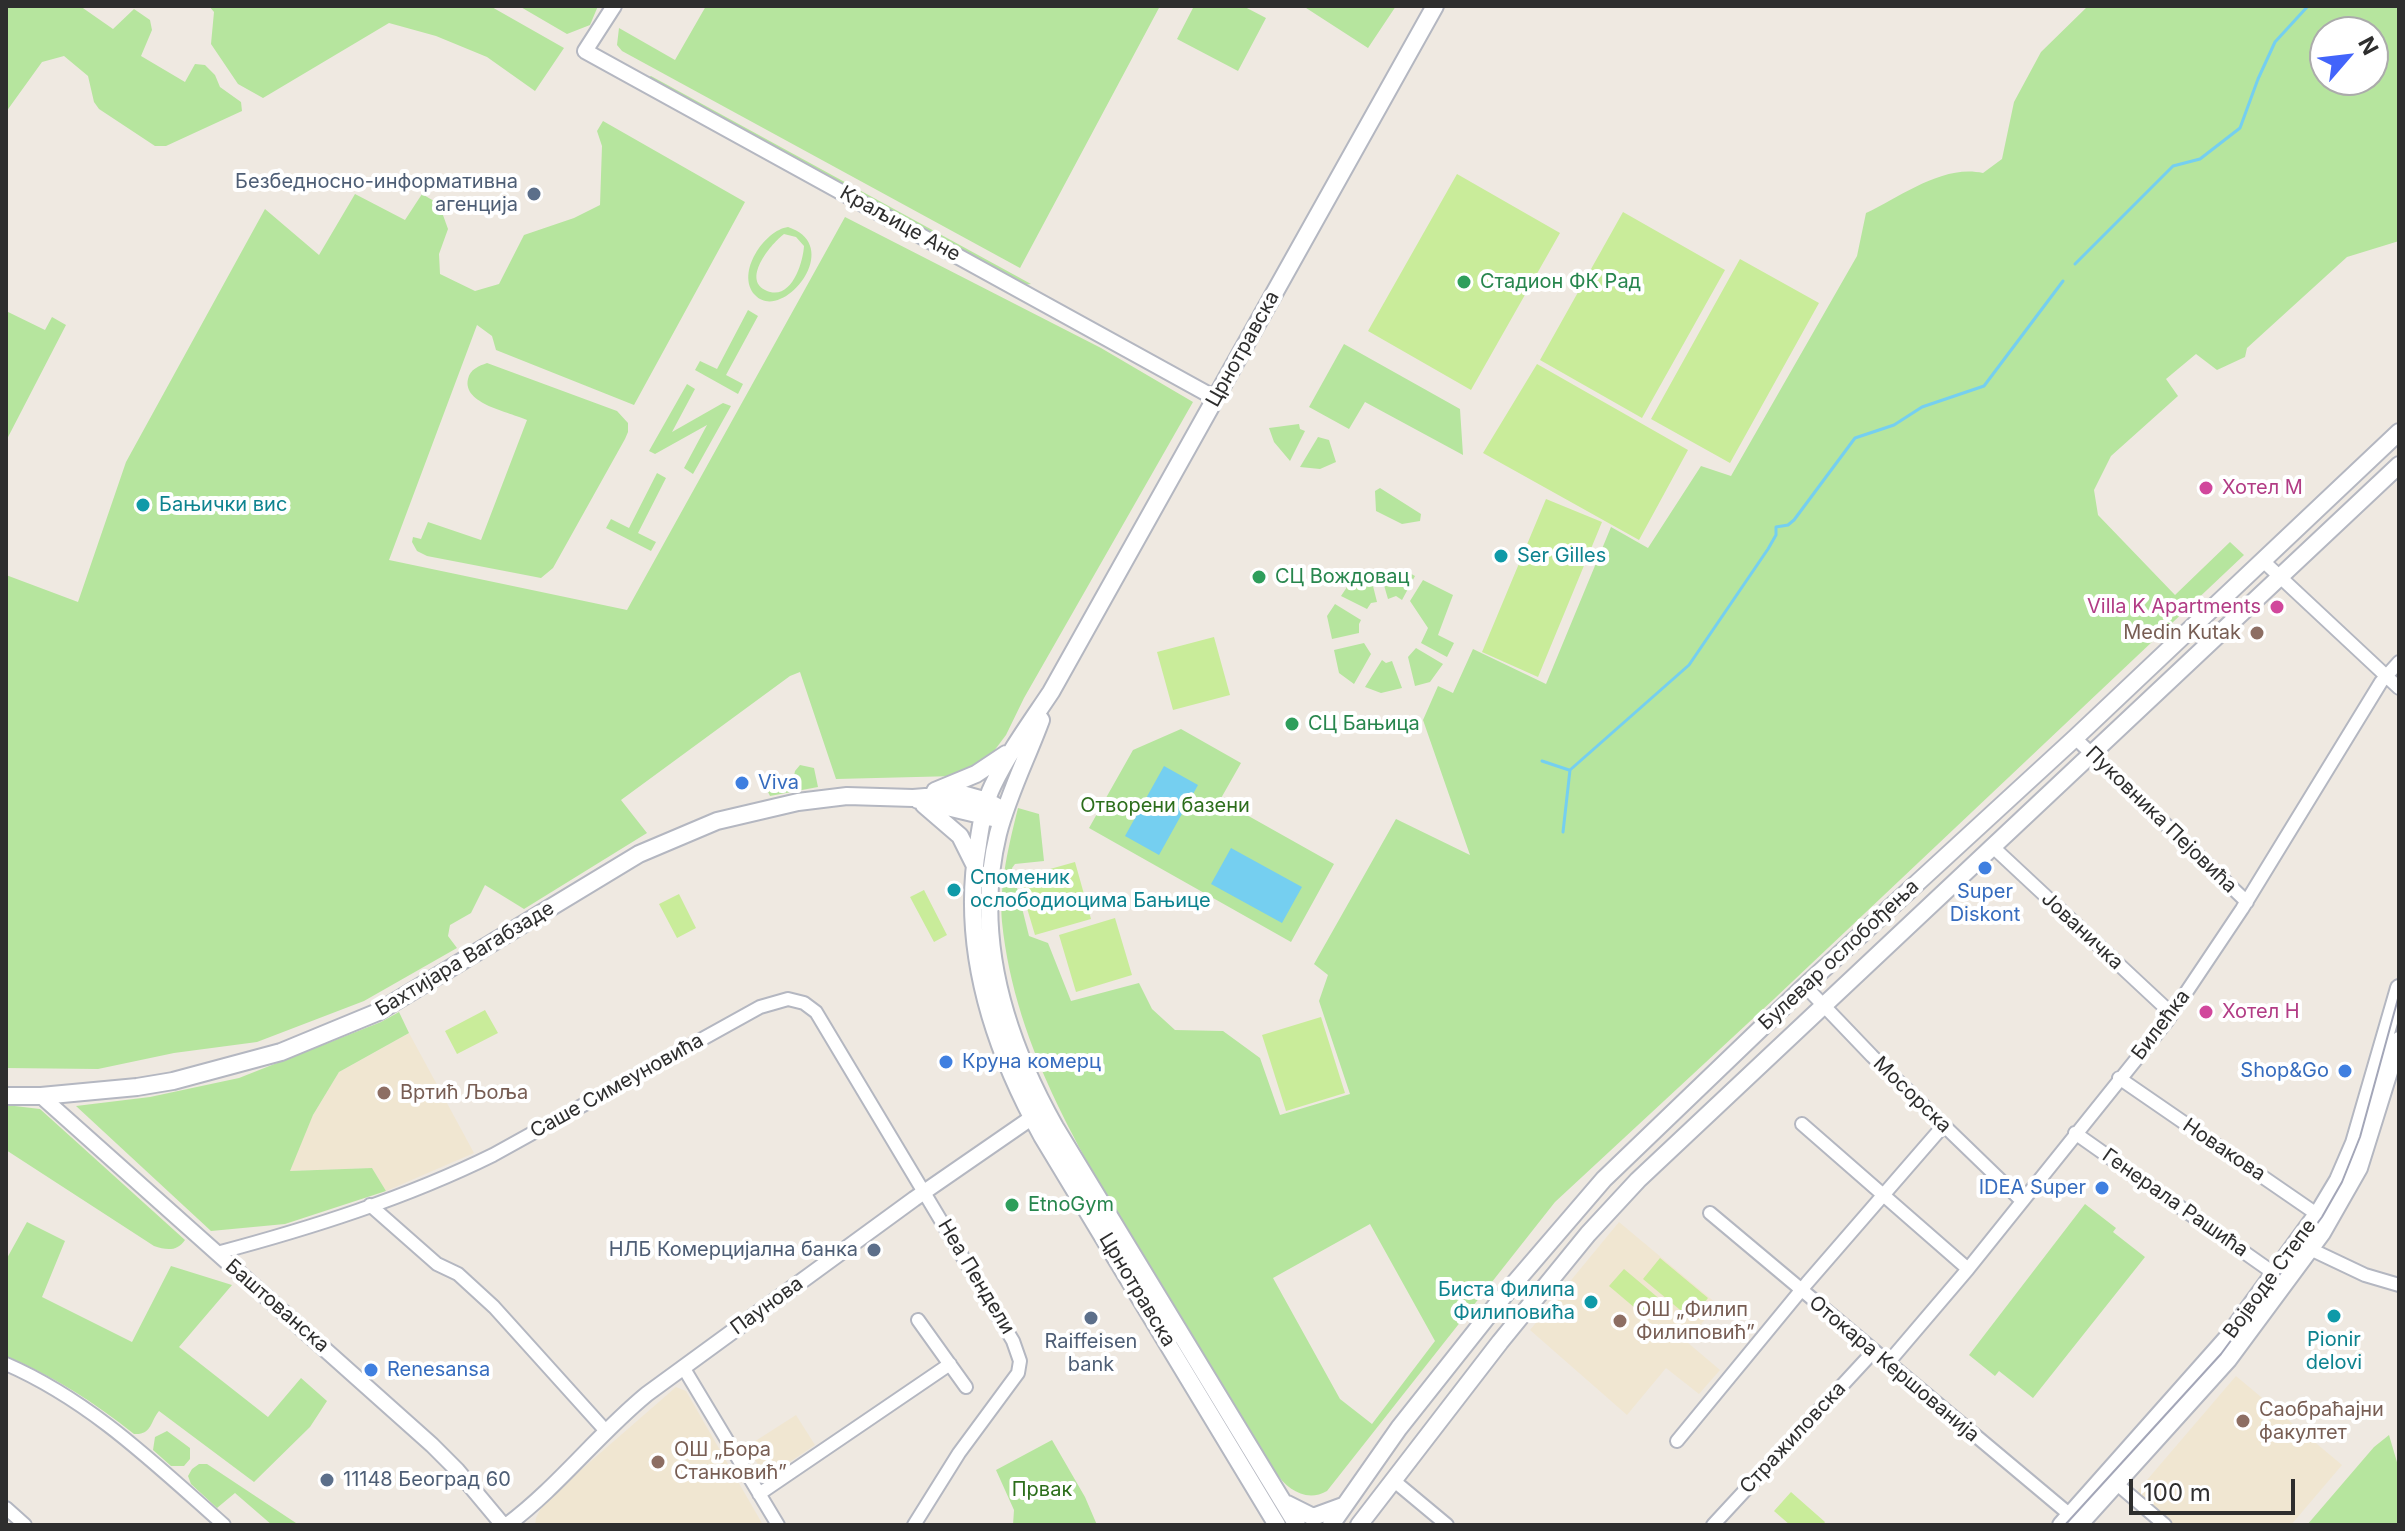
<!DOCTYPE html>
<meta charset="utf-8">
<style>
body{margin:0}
#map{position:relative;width:2405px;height:1531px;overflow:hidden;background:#efe9e1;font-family:Inter,sans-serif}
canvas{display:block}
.frame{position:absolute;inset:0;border:8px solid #2e2e2e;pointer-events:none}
.north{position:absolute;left:2309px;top:16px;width:80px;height:80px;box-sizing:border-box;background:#fff;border:2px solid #ababab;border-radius:50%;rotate:62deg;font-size:22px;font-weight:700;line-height:32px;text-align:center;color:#2e2e2e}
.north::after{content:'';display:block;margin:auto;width:28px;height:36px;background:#4264fb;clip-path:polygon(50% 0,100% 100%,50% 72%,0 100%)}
.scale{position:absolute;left:2129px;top:1479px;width:166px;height:36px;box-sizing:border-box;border:4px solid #2e2e2e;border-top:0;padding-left:10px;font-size:24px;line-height:28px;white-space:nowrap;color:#2e2e2e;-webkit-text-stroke:6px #fff;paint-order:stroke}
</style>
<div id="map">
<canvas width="2405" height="1531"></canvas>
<div class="frame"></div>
<div class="north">N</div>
<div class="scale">100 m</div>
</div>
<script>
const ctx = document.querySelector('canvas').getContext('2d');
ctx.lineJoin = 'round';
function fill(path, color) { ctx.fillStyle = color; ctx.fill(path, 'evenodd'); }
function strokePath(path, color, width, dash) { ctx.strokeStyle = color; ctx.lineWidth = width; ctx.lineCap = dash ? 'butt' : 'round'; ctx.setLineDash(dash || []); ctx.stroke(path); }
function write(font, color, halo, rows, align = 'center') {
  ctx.font = font + ' Inter,sans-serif'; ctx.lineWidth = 8; ctx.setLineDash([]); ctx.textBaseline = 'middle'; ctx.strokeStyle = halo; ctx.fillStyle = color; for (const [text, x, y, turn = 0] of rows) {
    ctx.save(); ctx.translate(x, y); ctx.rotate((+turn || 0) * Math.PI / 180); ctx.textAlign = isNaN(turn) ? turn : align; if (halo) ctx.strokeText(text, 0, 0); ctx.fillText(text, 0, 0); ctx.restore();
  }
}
fill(new Path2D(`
 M 409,1033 L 474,1153 L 386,1191 L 372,1168 L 289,1171 L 313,1115 L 339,1072 Z
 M 1619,1222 L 1717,1304 L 1687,1342 L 1720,1370 L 1699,1394 L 1666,1368 L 1627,1415 L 1530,1330 Z
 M 2236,1376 L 2342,1465 L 2291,1525 L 2172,1525 L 2135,1494 Z
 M 676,1387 L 686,1391 L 763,1525 L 535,1525 L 536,1518 L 544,1502 Z
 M 796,1415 L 815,1445 L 772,1474 L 764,1473 L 746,1447 Z`), '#f0e6d1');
fill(new Path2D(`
 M 6,6 L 80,6 L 113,29 L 134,9 L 150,20 L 152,30 L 141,56 L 185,82 L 195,64 L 205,65 L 215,75 L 220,87 L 241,102 L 242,111 L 166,146 L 155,146 L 99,109 L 94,102 L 88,76 L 64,56 L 42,62 L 6,112 Z
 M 209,6 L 490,6 L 564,48 L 535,91 L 487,57 L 436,36 L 389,23 L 263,98 L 238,84 L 211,44 L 214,12 Z
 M 519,6 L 598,6 L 590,25 L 567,34 Z
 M 706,6 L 1160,6 L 1020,268 L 622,51 L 617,45 L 619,28 L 675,60 Z
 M 1194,6 L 1243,6 L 1266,18 L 1238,71 L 1177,39 Z
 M 1303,6 L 1396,6 L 1368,48 Z
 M 2088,6 L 2399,6 L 2399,241 L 2347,257 L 2247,348 L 2245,357 L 2217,370 L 2196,354 L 2166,379 L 2178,396 L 2111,456 L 2094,490 L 2098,515 L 2175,595 L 2230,542 L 2244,555 L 1774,999 L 1555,1202 L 1327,1491 C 1306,1503 1287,1489 1275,1472 C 1233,1405 1192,1337 1151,1270 C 1086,1162 1015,1050 1002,922 C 999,885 1009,844 1018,808 L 1039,814 L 1044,861 L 1015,864 L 1012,868 L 1029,936 L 1048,943 L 1071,1001 L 1139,983 L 1152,1009 L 1175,1030 L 1223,1031 L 1260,1058 L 1280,1115 L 1350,1094 L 1319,1001 L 1328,975 L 1314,964 L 1396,819 L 1470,855 L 1423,720 L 1438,686 L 1453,693 L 1473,649 L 1546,684 L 1611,527 L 1648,548 L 1701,466 L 1731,476 L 1857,256 L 1866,213 C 1902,196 1943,164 1983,173 L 2002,159 L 2014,102 L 2041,52 ZM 2325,32 L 2373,32 L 2373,80 L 2325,80 ZM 1370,1224 L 1435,1341 L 1372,1424 L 1340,1399 L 1273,1278 Z
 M 651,76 L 1031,284 L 1023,285 L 645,79 Z
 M 603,121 L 745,202 L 634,405 L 496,350 L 492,336 L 477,325 L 389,560 L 627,610 L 845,217 L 1101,348 L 1193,402 L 1024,698 L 1006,735 L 994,751 L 979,764 L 956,776 L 836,779 L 800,672 L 790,676 L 621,800 L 647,833 L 524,909 L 485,885 L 471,913 L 450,925 L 448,936 L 457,948 L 364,1001 L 257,1042 L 174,1053 L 98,1069 L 6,1068 L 6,575 L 78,602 L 126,462 L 265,209 L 319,255 L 355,194 L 405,220 L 422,194 L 439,204 L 448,229 L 439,254 L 440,274 L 475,291 L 499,284 L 524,235 L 574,218 L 600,205 L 602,146 L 597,131 Z
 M 788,227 C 846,246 782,324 755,295 C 735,273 765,230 788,227 ZM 784,234 L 796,237 L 804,246 C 803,263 791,303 765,290 C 742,278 772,243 784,234 Z
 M 748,310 L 758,316 L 726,375 L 743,384 L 738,394 L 695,370 L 700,361 L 717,369 Z
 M 6,311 L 45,330 L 52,317 L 66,325 L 6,441 Z
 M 1344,344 L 1460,409 L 1463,455 L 1365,402 L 1349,429 L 1309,407 Z
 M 487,363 L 617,411 L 628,423 L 628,432 L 625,439 L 553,568 L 541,578 L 427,556 L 417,551 L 412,542 L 413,537 L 421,539 L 428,522 L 481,540 L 527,420 C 510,412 462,404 468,379 C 470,369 479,366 487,363 Z
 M 687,384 L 695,389 L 672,432 L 723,403 L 731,406 L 693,474 L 684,468 L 707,425 L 655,454 L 649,451 Z
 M 1299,424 L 1300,429 L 1305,431 L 1290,461 L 1274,442 L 1269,428 Z
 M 1318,437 L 1329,440 L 1336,462 L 1320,469 L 1300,467 Z
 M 657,473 L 666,478 L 638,533 L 656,542 L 651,551 L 606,528 L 611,519 L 629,528 Z
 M 1380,488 L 1421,514 L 1420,521 L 1402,524 L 1376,511 L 1375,491 Z
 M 1402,569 L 1415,576 L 1402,600 L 1396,596 L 1388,599 L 1381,575 Z
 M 1371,578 L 1377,602 L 1371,603 L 1367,609 L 1341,596 L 1349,584 Z
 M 1423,580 L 1453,595 L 1438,635 L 1454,643 L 1447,657 L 1421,643 L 1428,628 L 1410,601 Z
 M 1335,604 L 1361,620 L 1359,624 L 1359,633 L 1332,639 L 1327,616 Z
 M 1364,643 L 1371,654 L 1354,684 L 1339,673 L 1334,650 Z
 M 1416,648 L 1443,664 L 1430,682 L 1415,686 L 1408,657 Z
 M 1382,660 L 1386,663 L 1392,661 L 1402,688 L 1381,693 L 1365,687 Z
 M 1181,729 L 1241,763 L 1220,800 L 1334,864 L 1291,942 L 1089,828 L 1133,750 Z
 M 800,765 L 814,768 L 818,787 L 770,796 L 768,792 L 793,781 L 795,771 Z
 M 399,1012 L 409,1033 L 339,1072 L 313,1115 L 290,1171 L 372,1168 L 386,1191 L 285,1224 L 211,1231 L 76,1106 L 150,1097 L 239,1078 L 381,1022 Z
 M 6,1105 L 40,1109 L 185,1240 C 177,1252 166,1250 154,1246 L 6,1150 Z
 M 2085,1204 L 2116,1228 L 2113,1232 L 2145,1257 L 2033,1398 L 1999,1371 L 1995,1376 L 1969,1355 Z
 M 27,1222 L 65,1241 L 42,1297 L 132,1342 L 171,1266 L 232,1285 L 179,1347 L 268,1417 L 301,1378 L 327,1401 L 310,1427 L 254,1482 L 159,1411 C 150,1422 152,1435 134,1434 C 94,1402 53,1376 6,1356 L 6,1260 Z
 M 167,1431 L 190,1448 L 190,1459 L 184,1466 L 171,1466 L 153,1450 L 155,1437 Z
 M 2389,1435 L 2399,1469 L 2399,1525 L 2307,1525 L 2374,1447 Z
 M 1052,1440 L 1085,1497 L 1097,1525 L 1013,1525 L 1014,1510 L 996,1470 Z
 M 199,1464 L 207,1464 L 299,1525 L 272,1525 L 235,1493 L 217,1508 L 191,1484 L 188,1476 L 192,1469 Z`), '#b6e59e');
fill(new Path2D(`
 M 1457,174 L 1560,233 L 1471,390 L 1368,331 Z
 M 1623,212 L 1725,270 L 1642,418 L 1540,360 Z
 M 1740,259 L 1819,303 L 1730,463 L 1651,419 Z
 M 1537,364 L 1688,450 L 1639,540 L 1483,453 Z
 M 1546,499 L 1602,522 L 1538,677 L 1482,652 Z
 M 1214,637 L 1230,695 L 1173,710 L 1157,652 Z
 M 1075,862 L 1091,919 L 1035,935 L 1018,878 Z
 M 924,890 L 947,935 L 934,942 L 910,897 Z
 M 679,894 L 696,928 L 677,938 L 659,904 Z
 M 1115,918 L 1132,975 L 1076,992 L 1059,935 Z
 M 485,1010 L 498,1033 L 457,1054 L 445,1031 Z
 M 1321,1017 L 1345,1093 L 1286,1111 L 1262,1035 Z
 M 1660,1258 L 1708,1298 L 1691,1319 L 1643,1279 Z
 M 1624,1269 L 1662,1301 L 1648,1319 L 1609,1286 Z
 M 1791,1492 L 1825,1522 L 1823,1525 L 1790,1525 L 1774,1511 Z`), '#c9ec9a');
fill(new Path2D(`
 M 1164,766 L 1198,785 L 1159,855 L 1125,836 Z
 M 1231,848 L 1302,887 L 1282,923 L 1211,884 Z`), '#75cff0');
strokePath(new Path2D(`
 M 2075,264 L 2173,166 L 2200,159 L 2240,128 L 2258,79 L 2275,42 L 2308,6
 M 1542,761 L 1569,770
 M 1563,832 L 1570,770 L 1689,665 L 1768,549 L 1776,535 L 1776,527 L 1788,525 L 1794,520 L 1855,438 L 1894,425 L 1922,407 L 1984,386 L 2063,281`), '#75cff0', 3);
const minor = new Path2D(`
 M 2262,560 L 2399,688
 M 2075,738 L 2247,902
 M 1993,847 L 2172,1014
 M 1805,986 L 1872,1056 L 2022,1201
 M 2119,1078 L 2321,1217
 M 1802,1124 L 1968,1269
 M 2075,1133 L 2275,1274
 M 370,1205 L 437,1264 L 458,1274 L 494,1307 L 605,1430
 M 1710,1213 L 2075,1519
 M 2306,1247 L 2365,1275 L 2399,1285
 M 217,1253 C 311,1228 406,1198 493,1155 L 760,1007 L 788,999 L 804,1003 L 816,1012 L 1013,1341 L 1020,1361 L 1018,1373 L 959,1453 L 914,1525
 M 918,1320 L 966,1387
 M 6,1364 C 91,1401 155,1464 224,1525
 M 1887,1364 L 1968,1269 L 2167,1021 L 2242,909 L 2381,682 L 2399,662
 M 683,1367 L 778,1525
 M 1677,1441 L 1807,1283 L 1944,1125
 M 1393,1480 L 1447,1525
 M 2117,1484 L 2165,1525
 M 759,1494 L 950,1364
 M 6,1508 L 25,1525
 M 1713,1525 L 1873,1352`);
const tertiary = new Path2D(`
 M 614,6 L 585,51 L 1215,398
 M 41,1096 L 432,1445 L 457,1470 L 503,1525
 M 507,1525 C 558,1487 597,1435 647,1394 L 914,1199 L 1040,1112`);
const secondary = new Path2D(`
 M 1041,720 C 1027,758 1008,795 998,834 C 973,936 1005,1038 1055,1127 L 1297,1525
 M 935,791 L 976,774 L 1006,754
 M 918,800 L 993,818
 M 924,805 L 960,836 L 974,864
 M 6,1096 L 41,1096 L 137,1087 L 173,1081 L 281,1052 L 378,1012 L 639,854 L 717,821 L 798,802 L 847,796 L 913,798 L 962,794 L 987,801 L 1005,811
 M 1287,1504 L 1313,1517 L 1343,1506
 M 1277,1525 L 1042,1136 C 993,1048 960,946 978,844 C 981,824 984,803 993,785 C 1009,752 1031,722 1051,692 L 1435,6
 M 1331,1525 L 1399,1428 L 1506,1293 L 1604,1179 L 1805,986 L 2075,738 L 2399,432
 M 1359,1525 L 1500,1342 L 1588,1234 L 1638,1180 L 2399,465
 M 2061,1525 L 2227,1338 L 2320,1210 L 2338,1180 L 2354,1143 L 2399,988
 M 2079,1525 L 2228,1360 L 2322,1233 L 2359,1168 L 2399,1040`);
strokePath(minor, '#b4b7c1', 16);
strokePath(tertiary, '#b4b7c1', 18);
strokePath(secondary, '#b4b7c1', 20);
strokePath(minor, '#fff', 12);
strokePath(tertiary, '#fff', 14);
strokePath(secondary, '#fff', 16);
strokePath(new Path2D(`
 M 2065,1525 L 2221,1354 L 2322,1217 L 2342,1182 L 2360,1137 L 2399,995`), '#a3a6b8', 2);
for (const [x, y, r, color] of [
 [534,194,8,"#5c6f8a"],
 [1464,282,8,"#2e9e5b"],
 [2206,488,8,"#d1479c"],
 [143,505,8,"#0f9aa8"],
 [1501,556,8,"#0f9aa8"],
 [1259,577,8,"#2e9e5b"],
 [2277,607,8,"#d1479c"],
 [2257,633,8,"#8d6e63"],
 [1292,724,8,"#2e9e5b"],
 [742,783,8,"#3f7fe0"],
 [1985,868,8,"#3f7fe0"],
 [954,890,8,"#0f9aa8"],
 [2206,1012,8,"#d1479c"],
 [946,1062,8,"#3f7fe0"],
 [2345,1071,8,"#3f7fe0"],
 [384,1093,8,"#8d6e63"],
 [2102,1188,8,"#3f7fe0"],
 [1012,1205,8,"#2e9e5b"],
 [874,1250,8,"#5c6f8a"],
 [1591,1302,8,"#0f9aa8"],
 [2334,1316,8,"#0f9aa8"],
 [1091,1318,8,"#5c6f8a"],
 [1620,1321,8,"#8d6e63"],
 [371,1370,8,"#3f7fe0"],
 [2243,1421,8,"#8d6e63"],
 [658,1462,8,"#8d6e63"],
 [327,1480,8,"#5c6f8a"]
]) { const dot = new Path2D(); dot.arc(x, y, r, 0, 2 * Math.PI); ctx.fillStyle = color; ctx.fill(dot); strokePath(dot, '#fff', 3); }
write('20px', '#4e5e75', '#fff', [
 ["Безбедносно-информативна",518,182],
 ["агенција",518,205],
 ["НЛБ Комерцијална банка",858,1250],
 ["Raiffeisen",1091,1342,"center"],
 ["bank",1091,1365,"center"],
 ["11148 Београд 60",343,1480,"left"]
], 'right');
write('20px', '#2e2e2e', '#fff', [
 ["Краљице Ане",900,224,29],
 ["Црнотравска",1243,349,-61],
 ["Пуковника Пејовића",2161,820,44],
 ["Јованичка",2082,931,43],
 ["Булевар ослобођења",1839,955,-43],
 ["Бахтијара Вагабзаде",465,959,-31],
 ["Билећка",2161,1025,-53],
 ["Саше Симеуновића",617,1086,-29],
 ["Мосорска",1912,1095,44],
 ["Новакова",2224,1150,34],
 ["Генерала Рашића",2175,1203,35],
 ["Неа Пендели",976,1277,59],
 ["Војводе Степе",2270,1279,-54],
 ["Црнотравска",1137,1290,59],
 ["Баштованска",277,1306,41],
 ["Паунова",767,1306,-36],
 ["Отокара Кершованија",1894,1369,40],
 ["Стражиловска",1793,1438,-47]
]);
write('20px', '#27864d', '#fff', [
 ["Стадион ФК Рад",1480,282],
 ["СЦ Вождовац",1275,577],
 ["СЦ Бањица",1308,724],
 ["EtnoGym",1028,1205]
], 'left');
write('20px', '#b23c85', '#fff', [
 ["Хотел М",2222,488],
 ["Villa K Apartments",2261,607,"right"],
 ["Хотел Н",2222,1012]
], 'left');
write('20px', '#0d838f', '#fff', [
 ["Бањички вис",159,505],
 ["Ser Gilles",1517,556],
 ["Споменик",970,878],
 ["ослободиоцима Бањице",970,901],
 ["Биста Филипа",1575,1290,"right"],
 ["Филиповића",1575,1313,"right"],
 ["Pionir",2334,1340,"center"],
 ["delovi",2334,1363,"center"]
], 'left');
write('20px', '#785e54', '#fff', [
 ["Medin Kutak",2241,633,"right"],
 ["Вртић Љоља",400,1093],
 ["ОШ „Филип",1636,1310],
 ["Филиповић”",1636,1333],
 ["Саобраћајни",2259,1410],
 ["факултет",2259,1433],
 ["ОШ „Бора",674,1450],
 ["Станковић”",674,1473]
], 'left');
write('20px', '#366cbe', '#fff', [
 ["Viva",758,783],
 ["Super",1985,892,"center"],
 ["Diskont",1985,915,"center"],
 ["Круна комерц",962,1062],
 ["Shop&Go",2329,1071,"right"],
 ["IDEA Super",2086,1188,"right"],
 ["Renesansa",387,1370]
], 'left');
write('20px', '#2c6e1b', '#fff', [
 ["Отворени базени",1165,806],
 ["Првак",1042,1490]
]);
</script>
